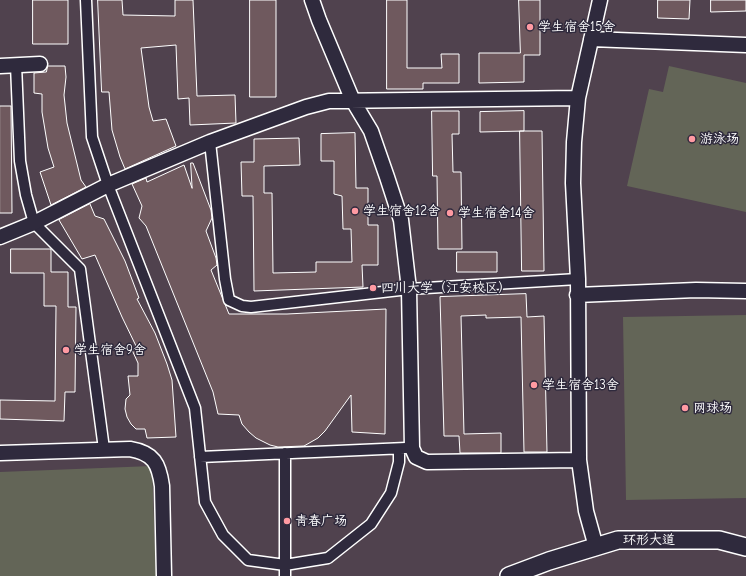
<!DOCTYPE html>
<meta charset="utf-8">
<style>
body{margin:0}
canvas{display:block;background:#423847}
</style>
<canvas width="746" height="576"></canvas>
<script>
const ctx = document.querySelector('canvas').getContext('2d');
ctx.lineJoin = 'round';
function fill(path, color) { ctx.fillStyle = color; ctx.fill(path, 'evenodd'); }
function strokePath(path, color, width, dash) { ctx.strokeStyle = color; ctx.lineWidth = width; ctx.lineCap = dash ? 'butt' : 'round'; ctx.setLineDash(dash || []); ctx.stroke(path); }
function write(font, color, halo, rows, align = 'center') {
  ctx.font = font + ' "Comic Neue","LXGW WenKai TC",sans-serif'; ctx.lineWidth = 3; ctx.setLineDash([]); ctx.textBaseline = 'middle'; ctx.strokeStyle = halo; ctx.fillStyle = color; for (const [text, x, y, turn = 0] of rows) {
    ctx.save(); ctx.translate(x, y); ctx.rotate((+turn || 0) * Math.PI / 180); ctx.textAlign = isNaN(turn) ? turn : align; if (halo) ctx.strokeText(text, 0, 0); ctx.fillText(text, 0, 0); ctx.restore();
  }
}
fill(new Path2D(`
 M 0,0 L 746,0 L 746,576 L 0,576 Z`), '#50424e');
fill(new Path2D(`
 M 669,66 L 746,83 L 746,212 L 627,186 L 649,89 L 663,92 Z
 M 746,315 L 746,498 L 626,500 L 623,317 Z
 M 152,466 L 156,576 L 0,576 L 0,472 Z`), '#636557');
const building = new Path2D(`
 M 33,0 L 68,0 L 68,44 L 33,44 Z
 M 98,0 L 122,0 L 123,15 L 175,16 L 175,0 L 193,0 L 197,96 L 235,95 L 236,123 L 190,125 L 189,98 L 178,99 L 176,45 L 141,48 L 149,107 L 153,121 L 166,119 L 176,146 L 125,169 L 120,157 L 112,130 L 109,92 L 102,92 Z
 M 250,0 L 276,0 L 276,97 L 250,97 Z
 M 387,0 L 407,0 L 407,68 L 442,68 L 441,54 L 459,54 L 459,83 L 423,83 L 423,89 L 387,89 Z
 M 519,0 L 540,0 L 540,55 L 524,55 L 524,82 L 479,83 L 479,53 L 520,53 Z
 M 658,0 L 690,0 L 689,19 L 658,18 Z
 M 711,0 L 746,0 L 746,11 L 711,12 Z
 M 48,66 L 65,66 L 66,77 L 64,95 L 67,123 L 81,180 L 86,187 L 51,205 L 40,172 L 54,167 L 48,148 L 42,112 L 42,94 L 34,93 L 34,73 L 46,72 Z
 M 0,106 L 11,106 L 12,213 L 0,213 Z
 M 432,111 L 459,111 L 459,134 L 452,134 L 453,172 L 461,172 L 462,249 L 438,249 L 437,176 L 433,176 Z
 M 524,111 L 524,131 L 480,132 L 480,112 Z
 M 520,131 L 542,131 L 544,271 L 522,271 Z
 M 355,133 L 356,188 L 368,188 L 368,225 L 378,225 L 378,265 L 362,265 L 363,287 L 254,291 L 253,196 L 242,196 L 241,162 L 254,162 L 254,139 L 299,138 L 300,165 L 264,166 L 264,193 L 272,193 L 273,273 L 316,272 L 316,262 L 352,262 L 351,229 L 343,229 L 342,196 L 334,194 L 334,161 L 321,161 L 321,134 Z
 M 191,163 L 193,163 L 211,210 L 212,218 L 206,231 L 216,258 L 217,265 L 211,270 L 229,314 L 287,314 L 386,309 L 385,434 L 352,432 L 351,395 L 325,431 L 318,438 L 304,446 L 278,447 L 270,445 L 256,438 L 249,432 L 242,424 L 239,415 L 218,414 L 213,392 L 146,226 L 139,218 L 142,206 L 132,184 L 146,178 L 147,182 L 184,165 L 192,188 Z
 M 90,204 L 95,216 L 104,219 L 125,261 L 139,298 L 137,299 L 155,333 L 167,364 L 172,380 L 176,437 L 147,438 L 145,429 L 136,429 L 131,424 L 127,417 L 125,409 L 126,399 L 130,395 L 128,376 L 138,376 L 138,363 L 132,350 L 137,348 L 122,317 L 95,255 L 82,259 L 59,220 Z
 M 11,249 L 51,249 L 51,272 L 68,272 L 68,307 L 76,307 L 75,392 L 65,392 L 64,421 L 0,419 L 0,400 L 55,401 L 56,306 L 44,306 L 44,273 L 11,273 Z
 M 457,252 L 497,252 L 497,272 L 457,272 Z
 M 526,294 L 527,317 L 544,316 L 547,452 L 524,452 L 521,317 L 486,318 L 486,315 L 461,316 L 464,434 L 501,433 L 501,453 L 460,453 L 459,436 L 444,436 L 440,297 Z`);
fill(building, '#6f595e');
strokePath(building, '#fff', 1);
const pedestrian = new Path2D(`
 M 86,0 L 92,137 L 108,185 L 195,408 L 205,502 L 223,535 L 248,560 L 285,565 L 328,558 L 371,524 L 391,493 L 399,462 L 399,449
 M 16,65 L 20,161 L 26,195 L 34,223 L 80,269 L 104,449
 M 210,142 L 225,279 L 229,300 L 242,306 L 251,307 L 409,289 L 578,279
 M 285,453 L 285,576
 M 200,457 L 406,448`);
const minor = new Path2D(`
 M 312,0 L 319,20 L 353,101 L 371,131 L 387,177 L 401,220 L 409,289 L 412,448 L 416,457 L 427,462 L 579,460
 M 591,39 L 746,45
 M 0,66 L 40,64
 M 0,237 L 34,223 L 108,185 L 210,142 L 306,107 L 329,101 L 578,98
 M 577,295 L 696,290 L 746,291
 M 0,453 L 130,449 C 154,453 159,464 162,486 L 164,576
 M 596,547 L 586,511 L 579,460 L 578,279 L 573,183 L 574,142 L 578,98 L 600,0`);
const tertiary = new Path2D(`
 M 509,576 L 549,561 L 618,540 L 719,540 L 746,547`);
strokePath(pedestrian, '#fff', 13);
strokePath(minor, '#fff', 17);
strokePath(tertiary, '#fff', 20);
strokePath(pedestrian, '#2f2a3d', 10);
strokePath(minor, '#2f2a3d', 14);
strokePath(tertiary, '#2f2a3d', 17);
for (const [x, y, r, color] of [
 [530,27,4,"#ff9aa2"],
 [692,139,4,"#ff9aa2"],
 [355,211,4,"#ff9aa2"],
 [450,213,4,"#ff9aa2"],
 [373,288,4,"#ff9aa2"],
 [66,350,4,"#ff9aa2"],
 [534,385,4,"#ff9aa2"],
 [685,408,4,"#ff9aa2"],
 [287,521,4,"#ff9aa2"]
]) { const dot = new Path2D(); dot.arc(x, y, r, 0, 2 * Math.PI); ctx.fillStyle = color; ctx.fill(dot); strokePath(dot, '#2f2a3d', 1.5); }
write('13px', '#fff', '#2f2a3d', [
 ["学生宿舍15舍",538,27],
 ["游泳场",700,139],
 ["学生宿舍12舍",363,211],
 ["学生宿舍14舍",458,213],
 ["四川大学（江安校区）",381,288],
 ["学生宿舍9舍",74,350],
 ["学生宿舍13舍",542,385],
 ["网球场",693,408],
 ["青春广场",295,521]
], 'left');
write('13px', '#fff', '#2f2a3d', [
 ["环形大道",649,540]
]);
</script>
